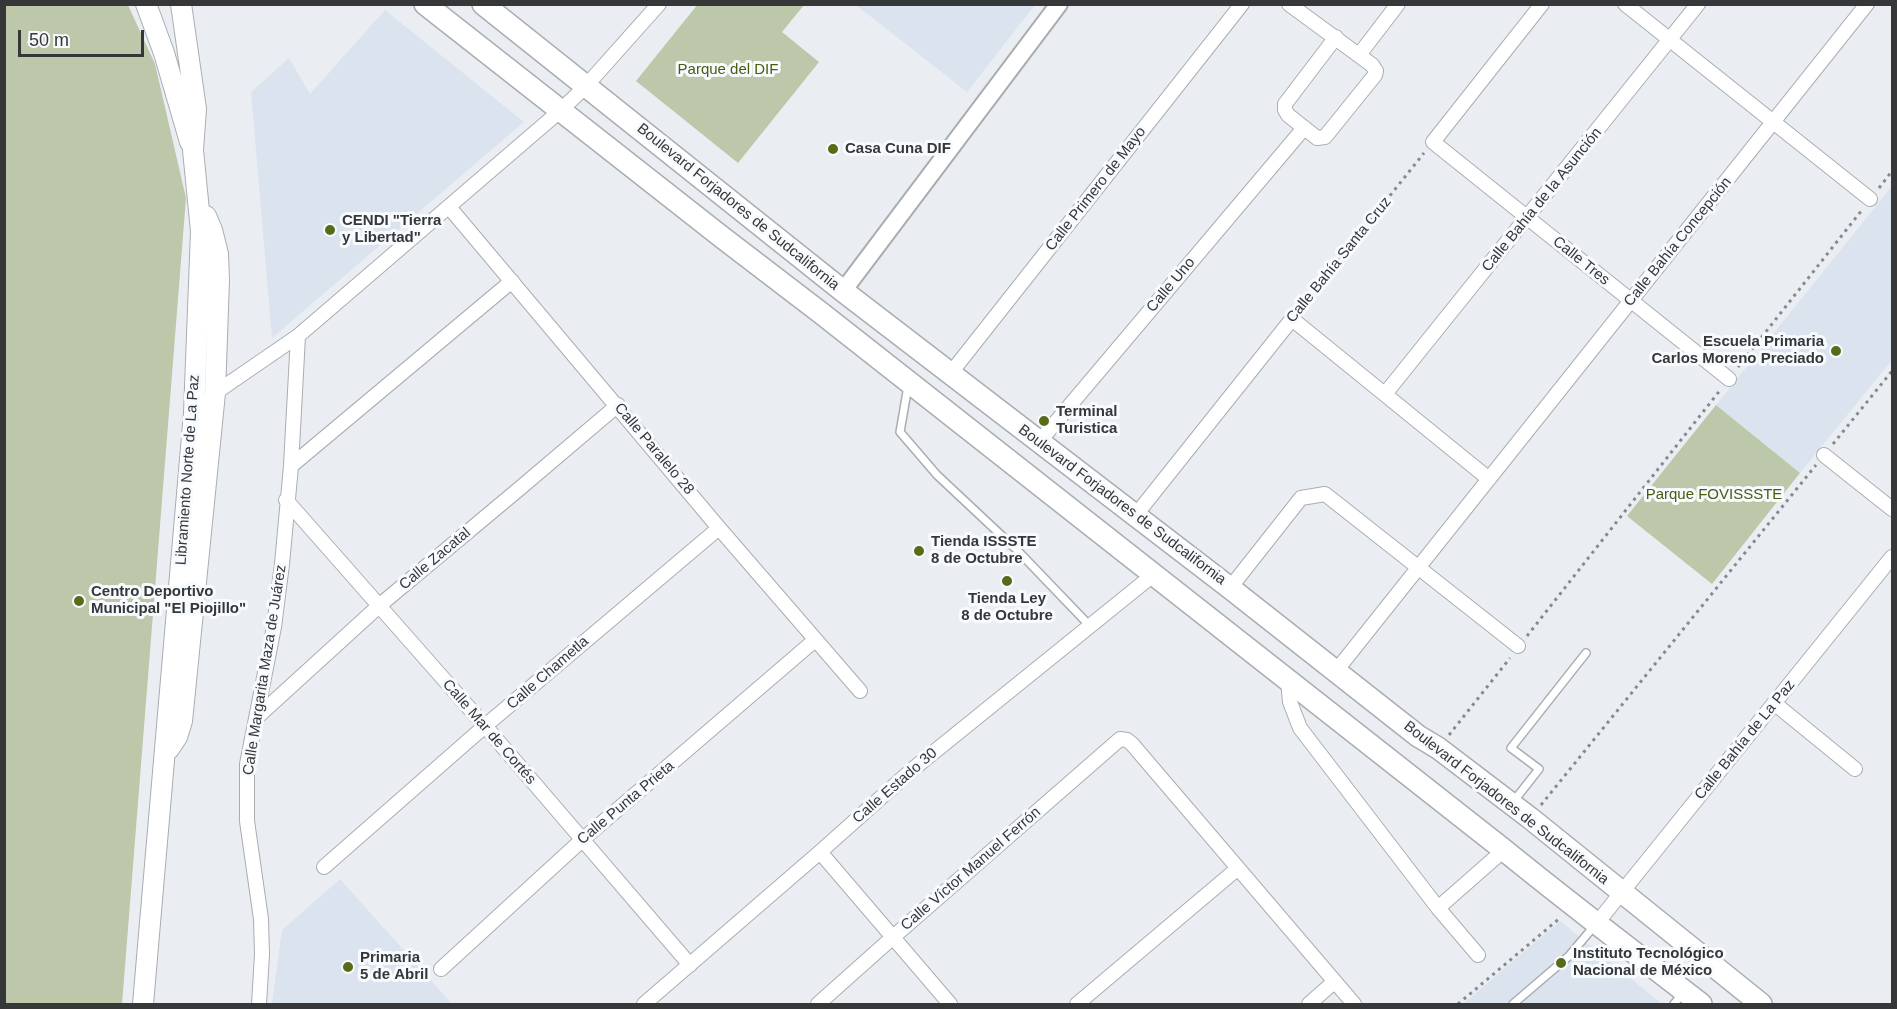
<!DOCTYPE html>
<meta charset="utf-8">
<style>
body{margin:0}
#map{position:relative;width:1897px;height:1009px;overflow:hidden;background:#eaeef3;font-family:Arial,sans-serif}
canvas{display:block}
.frame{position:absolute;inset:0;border:6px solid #353739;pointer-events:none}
.scale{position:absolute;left:18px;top:30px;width:126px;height:27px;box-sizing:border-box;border:3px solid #353739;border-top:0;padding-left:8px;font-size:18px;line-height:21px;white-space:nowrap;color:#353739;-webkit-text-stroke:4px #f8fbfe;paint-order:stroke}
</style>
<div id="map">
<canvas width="1897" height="1009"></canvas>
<div class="frame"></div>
<div class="scale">50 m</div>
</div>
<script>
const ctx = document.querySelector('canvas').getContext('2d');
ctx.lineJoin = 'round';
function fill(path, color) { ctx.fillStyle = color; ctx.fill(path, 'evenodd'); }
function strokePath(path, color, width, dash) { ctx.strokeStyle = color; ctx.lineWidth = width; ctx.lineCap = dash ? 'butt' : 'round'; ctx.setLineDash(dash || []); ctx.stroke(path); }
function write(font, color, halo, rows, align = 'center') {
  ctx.font = font + ' Arial,sans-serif'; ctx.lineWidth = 6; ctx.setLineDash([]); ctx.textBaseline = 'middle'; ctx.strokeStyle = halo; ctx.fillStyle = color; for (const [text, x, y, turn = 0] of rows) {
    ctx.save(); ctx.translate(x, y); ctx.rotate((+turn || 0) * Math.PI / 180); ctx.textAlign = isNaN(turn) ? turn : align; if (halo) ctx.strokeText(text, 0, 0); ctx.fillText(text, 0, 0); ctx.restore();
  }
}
fill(new Path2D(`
 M 856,5 L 1035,5 L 967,92 Z
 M 385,10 L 524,122 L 272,338 L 251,92 L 289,58 L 310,94 Z
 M 1892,186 L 1892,360 L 1800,473 L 1716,405 Z
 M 340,879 L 452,1004 L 272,1004 L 282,930 Z
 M 1560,921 L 1662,1004 L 1463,1004 Z`), '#dbe3ee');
fill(new Path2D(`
 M 5,4 L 128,5 L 155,64 L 186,198 L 122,1004 L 5,1004 Z
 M 698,4 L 804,5 L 782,32 L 819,62 L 738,163 L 636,81 Z
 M 1716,405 L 1800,473 L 1712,584 L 1627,516 Z`), '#bdc7a9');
const service = new Path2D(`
 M 908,386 L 900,432 L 937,475 L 1017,550 L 1090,626
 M 1513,802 L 1539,769 L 1511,748 L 1586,653
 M 1513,1004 L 1569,956 L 1595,925
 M 1674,1004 L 1683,993`);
const minor = new Path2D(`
 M 1289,4 L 1372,65 L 1376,71 L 1375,75 L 1325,137 L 1317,138 L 1288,115 L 1285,110 L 1285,104 L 1336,37
 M 1542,4 L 1433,142 L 1729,379
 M 1625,4 L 1870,199
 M 1359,55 L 1398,4
 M 449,207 L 719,528 L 860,691
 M 950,374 L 1242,4
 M 215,393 L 298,336 L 560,111 L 585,87 L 659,4
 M 1385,394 L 1698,4
 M 1039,442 L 1304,128
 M 1824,455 L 1892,509
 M 291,466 L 512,281
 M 286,500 L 485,726 L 690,965
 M 1135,516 L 1292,319 L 1489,479
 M 1230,588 L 1301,498 L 1325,494 L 1518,646
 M 1336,671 L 1867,4
 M 1288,680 L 1290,702 L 1300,728 L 1438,908 L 1478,955
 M 1774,703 L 1855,769
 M 256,718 L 380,605 L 519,489 L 618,405
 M 820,852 L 950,1004
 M 324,867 L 485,726 L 719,528
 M 1438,908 L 1504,850
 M 1597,923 L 1892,557
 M 441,969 L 582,840 L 815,640
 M 259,1004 L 262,954 L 261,919 L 247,821 L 247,764 L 274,627 L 282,564 L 291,466 L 298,336
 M 644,1004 L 820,852 L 913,769 L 1153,575
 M 818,1004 L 892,938 L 1120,739 L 1127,740 L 1132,744 L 1354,1004
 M 1077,1004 L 1237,869
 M 1309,1004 L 1334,982`);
const tertiary = new Path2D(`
 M 843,291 L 1059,4`);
const secondary = new Path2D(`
 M 146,4 L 164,53 L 190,142
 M 169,749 L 177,737 L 182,721 L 215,393 L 219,280 L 218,254 L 212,230 L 206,216
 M 143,1004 L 194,413 L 201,231 L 193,150 L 196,109 L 181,4`);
const primary = new Path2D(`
 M 425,4 L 723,238 L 821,313 L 1504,850 C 1569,903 1635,953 1701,1004
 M 483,4 L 843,291 L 1230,588 L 1418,736 L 1438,748 L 1530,818 L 1761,1004`);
strokePath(service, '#a9adb2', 10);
strokePath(minor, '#a9adb2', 16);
strokePath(tertiary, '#a9adb2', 20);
strokePath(secondary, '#a9adb2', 22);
strokePath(primary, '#a9adb2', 24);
strokePath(new Path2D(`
 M 1879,188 L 1892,171
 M 1301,307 L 1424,153
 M 1738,367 L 1862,210
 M 1833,444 L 1892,371
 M 1527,636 L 1721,389
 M 1449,735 L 1510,658
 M 1541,805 L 1816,465
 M 1458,1004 L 1560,918`), '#878a8d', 3, [3, 4.5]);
strokePath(service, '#fff', 7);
strokePath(minor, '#fff', 14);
strokePath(tertiary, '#fff', 16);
strokePath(secondary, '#fff', 20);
strokePath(primary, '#fff', 21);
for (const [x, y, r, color] of [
 [833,149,6,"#576b19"],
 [330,230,6,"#576b19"],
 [1836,351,6,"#576b19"],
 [1044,421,6,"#576b19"],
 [919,551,6,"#576b19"],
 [1007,581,6,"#576b19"],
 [79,601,6,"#576b19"],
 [1561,963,6,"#576b19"],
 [348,967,6,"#576b19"]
]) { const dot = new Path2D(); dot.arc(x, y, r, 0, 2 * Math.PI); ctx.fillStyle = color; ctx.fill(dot); strokePath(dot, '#f8fbfe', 2); }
write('15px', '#4a5b10', '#f8fbfe', [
 ["Parque del DIF",728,70],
 ["Parque FOVISSSTE",1714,495]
]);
write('bold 15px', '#353739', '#f8fbfe', [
 ["Casa Cuna DIF",845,149],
 ["CENDI \"Tierra",342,221],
 ["y Libertad\"",342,238],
 ["Escuela Primaria",1824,342,"right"],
 ["Carlos Moreno Preciado",1824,359,"right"],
 ["Terminal",1056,412],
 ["Turistica",1056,429],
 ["Tienda ISSSTE",931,542],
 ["8 de Octubre",931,559],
 ["Centro Deportivo",91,592],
 ["Municipal \"El Piojillo\"",91,609],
 ["Tienda Ley",1007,599,"center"],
 ["8 de Octubre",1007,616,"center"],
 ["Instituto Tecnológico",1573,954],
 ["Nacional de México",1573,971],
 ["Primaria",360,958],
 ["5 de Abril",360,975]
], 'left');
write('15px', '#353739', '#f8fbfe', [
 ["Calle Primero de Mayo",1096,189,-52],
 ["Calle Bahía de la Asunción",1542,200,-51],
 ["Boulevard Forjadores de Sudcalifornia",738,207,39],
 ["Calle Bahía Concepción",1678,242,-51],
 ["Calle Bahía Santa Cruz",1339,260,-51],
 ["Calle Tres",1581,261,39],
 ["Calle Uno",1171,285,-50],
 ["Calle Paralelo 28",654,449,50],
 ["Libramiento Norte de La Paz",188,470,-86],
 ["Boulevard Forjadores de Sudcalifornia",1122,505,37],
 ["Calle Zacatal",435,559,-40],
 ["Calle Margarita Maza de Juárez",265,670,-81],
 ["Calle Chametla",548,673,-41],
 ["Calle Mar de Cortés",489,732,49],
 ["Calle Bahía de La Paz",1745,740,-51],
 ["Calle Estado 30",895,786,-41],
 ["Calle Punta Prieta",626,803,-40],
 ["Boulevard Forjadores de Sudcalifornia",1506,803,38],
 ["Calle Víctor Manuel Ferrón",971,869,-41]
]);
</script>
